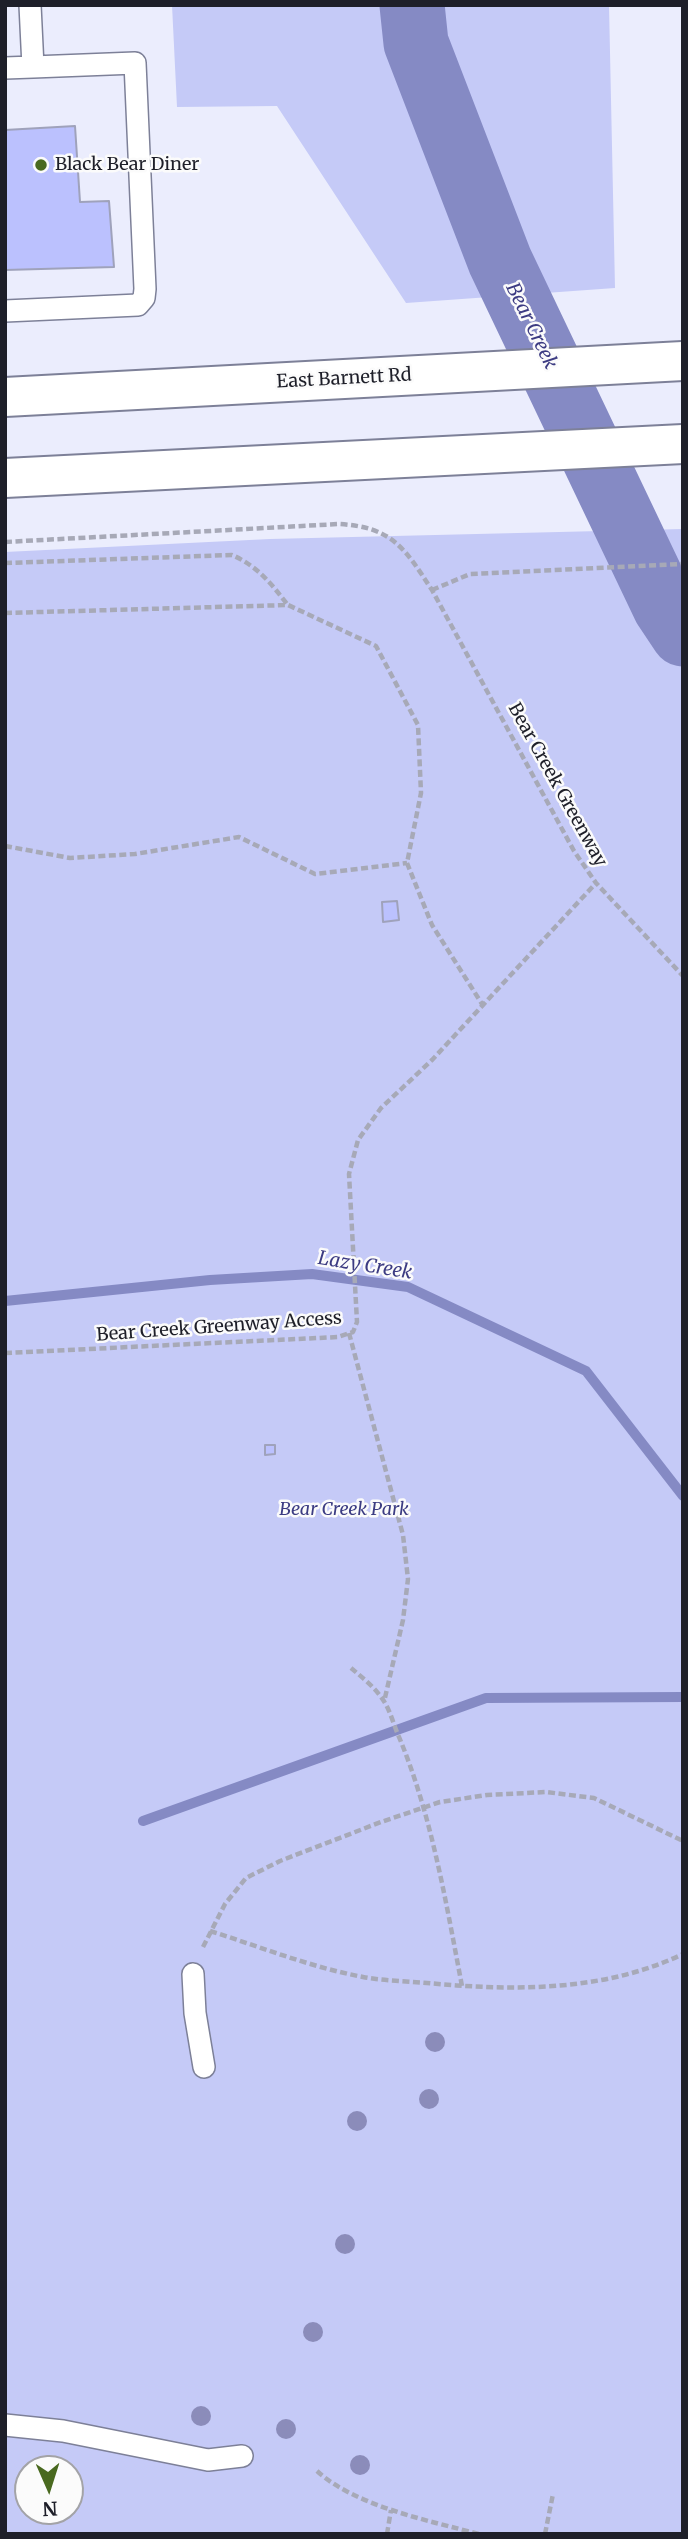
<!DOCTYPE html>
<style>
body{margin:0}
#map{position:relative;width:688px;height:2539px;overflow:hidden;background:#ebedfd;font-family:Merriweather,serif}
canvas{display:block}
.frame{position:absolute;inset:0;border:7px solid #1e1f29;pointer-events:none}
.north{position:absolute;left:14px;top:2455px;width:70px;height:70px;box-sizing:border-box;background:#fbfbfb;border:2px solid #a3a3a7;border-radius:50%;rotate:177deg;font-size:19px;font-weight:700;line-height:28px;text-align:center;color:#1e1f29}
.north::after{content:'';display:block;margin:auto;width:24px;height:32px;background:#49691f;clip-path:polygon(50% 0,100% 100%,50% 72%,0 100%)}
</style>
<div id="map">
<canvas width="688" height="2539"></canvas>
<div class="frame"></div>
<div class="north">N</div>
</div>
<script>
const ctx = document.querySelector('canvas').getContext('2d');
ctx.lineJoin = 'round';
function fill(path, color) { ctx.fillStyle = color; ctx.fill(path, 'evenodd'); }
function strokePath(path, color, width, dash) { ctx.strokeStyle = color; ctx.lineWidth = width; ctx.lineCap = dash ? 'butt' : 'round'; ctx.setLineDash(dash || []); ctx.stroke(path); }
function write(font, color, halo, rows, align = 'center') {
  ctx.font = font + ' Merriweather,serif'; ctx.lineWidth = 5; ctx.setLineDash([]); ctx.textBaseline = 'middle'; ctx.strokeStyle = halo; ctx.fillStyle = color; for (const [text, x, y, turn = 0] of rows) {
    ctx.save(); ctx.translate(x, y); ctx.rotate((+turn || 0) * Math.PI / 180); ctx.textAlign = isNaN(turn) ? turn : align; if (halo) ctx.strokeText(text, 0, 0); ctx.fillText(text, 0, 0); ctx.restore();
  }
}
fill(new Path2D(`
 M 172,5 L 609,5 L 615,288 L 406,303 L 277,106 L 177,107 Z
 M 683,529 L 683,2534 L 5,2534 L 5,552 L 270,539 ZM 28,2469 L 70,2469 L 70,2511 L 28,2511 Z`), '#c5caf7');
strokePath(new Path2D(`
 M 5,1301 L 210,1280 L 312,1274 L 408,1287 L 586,1371 L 683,1496
 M 143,1821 L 486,1698 L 683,1697`), '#858ac4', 10);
strokePath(new Path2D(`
 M 412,5 L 416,43 L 500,261 L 665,607 L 683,634`), '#858ac4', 65);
const building = new Path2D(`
 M 75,126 L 80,202 L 109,201 L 114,267 L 5,270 L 5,130 Z
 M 397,901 L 399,920 L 383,922 L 382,902 Z
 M 265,1445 L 275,1445 L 275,1454 L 265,1455 Z`);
fill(building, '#bbc1fe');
strokePath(building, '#9fa2bb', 2);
const lane = new Path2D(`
 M 5,68 L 33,67 L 30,5
 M 5,311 L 138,305 L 144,298 L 145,289 L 135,63 L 33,67
 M 193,1974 L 195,2013 L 204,2067
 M 5,2425 L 63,2431 L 208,2460 L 242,2456`);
const secondary = new Path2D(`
 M 5,397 L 683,361
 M 5,478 L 683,444`);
strokePath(lane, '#7d8098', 24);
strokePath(secondary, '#7d8098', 42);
strokePath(new Path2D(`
 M 5,542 L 339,524 C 393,527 405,549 432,590 L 574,851 L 596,883 L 683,976
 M 5,563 L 232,555 C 257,566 271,583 287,604
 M 432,590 L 470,574 L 683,564
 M 5,613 L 288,605 L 376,646 L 418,725 L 421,793 L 407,863 L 432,925 L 482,1004
 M 5,846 L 70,858 L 135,854 L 239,837 L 315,874 L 407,863
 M 349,1333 L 403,1535 L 408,1579 L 403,1620 L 384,1702
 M 5,1353 L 338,1337 L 353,1332 L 357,1322 L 349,1174 L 358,1140 L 381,1108 L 432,1060 L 596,883
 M 351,1668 C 363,1678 377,1689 385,1703 C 391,1713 394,1726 399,1737 C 432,1816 446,1903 462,1986
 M 210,1931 C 261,1947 310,1967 363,1977 C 384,1981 406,1981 427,1983 C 514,1991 603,1992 683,1954
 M 203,1947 L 225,1904 L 246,1878 L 280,1861 L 381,1822 L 440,1802 L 487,1795 L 546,1792 L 594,1798 L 683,1841
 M 317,2471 C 355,2506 430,2521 479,2534
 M 387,2534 L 391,2510
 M 545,2534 L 553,2494`), '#a7a9b7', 4.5, [7, 3.5]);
strokePath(lane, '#fff', 21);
strokePath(secondary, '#fff', 38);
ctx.fillStyle = '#8b8cba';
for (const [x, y] of [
 [435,2042],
 [429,2099],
 [357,2121],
 [345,2244],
 [313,2332],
 [201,2416],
 [286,2429],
 [360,2465]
]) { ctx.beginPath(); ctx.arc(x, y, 10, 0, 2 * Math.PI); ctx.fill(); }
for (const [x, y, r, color] of [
 [41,165,7,"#49691f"]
]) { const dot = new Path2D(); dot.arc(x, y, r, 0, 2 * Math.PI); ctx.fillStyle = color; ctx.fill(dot); strokePath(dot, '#fbfbfb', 2.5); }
write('18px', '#1e1f29', '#fbfbfb', [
 ["Black Bear Diner",55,165]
], 'left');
write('18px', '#1e1f29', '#fbfbfb', [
 ["East Barnett Rd",344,379,-3],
 ["Bear Creek Greenway",557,785,61],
 ["Bear Creek Greenway Access",219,1327,-4]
]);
write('italic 18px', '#3c3c83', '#fbfbfb', [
 ["Bear Creek Park",344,1510]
]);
write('italic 19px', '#3c3b82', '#fbfbfb', [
 ["Bear Creek",531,326,64],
 ["Lazy Creek",365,1266,9]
]);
</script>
